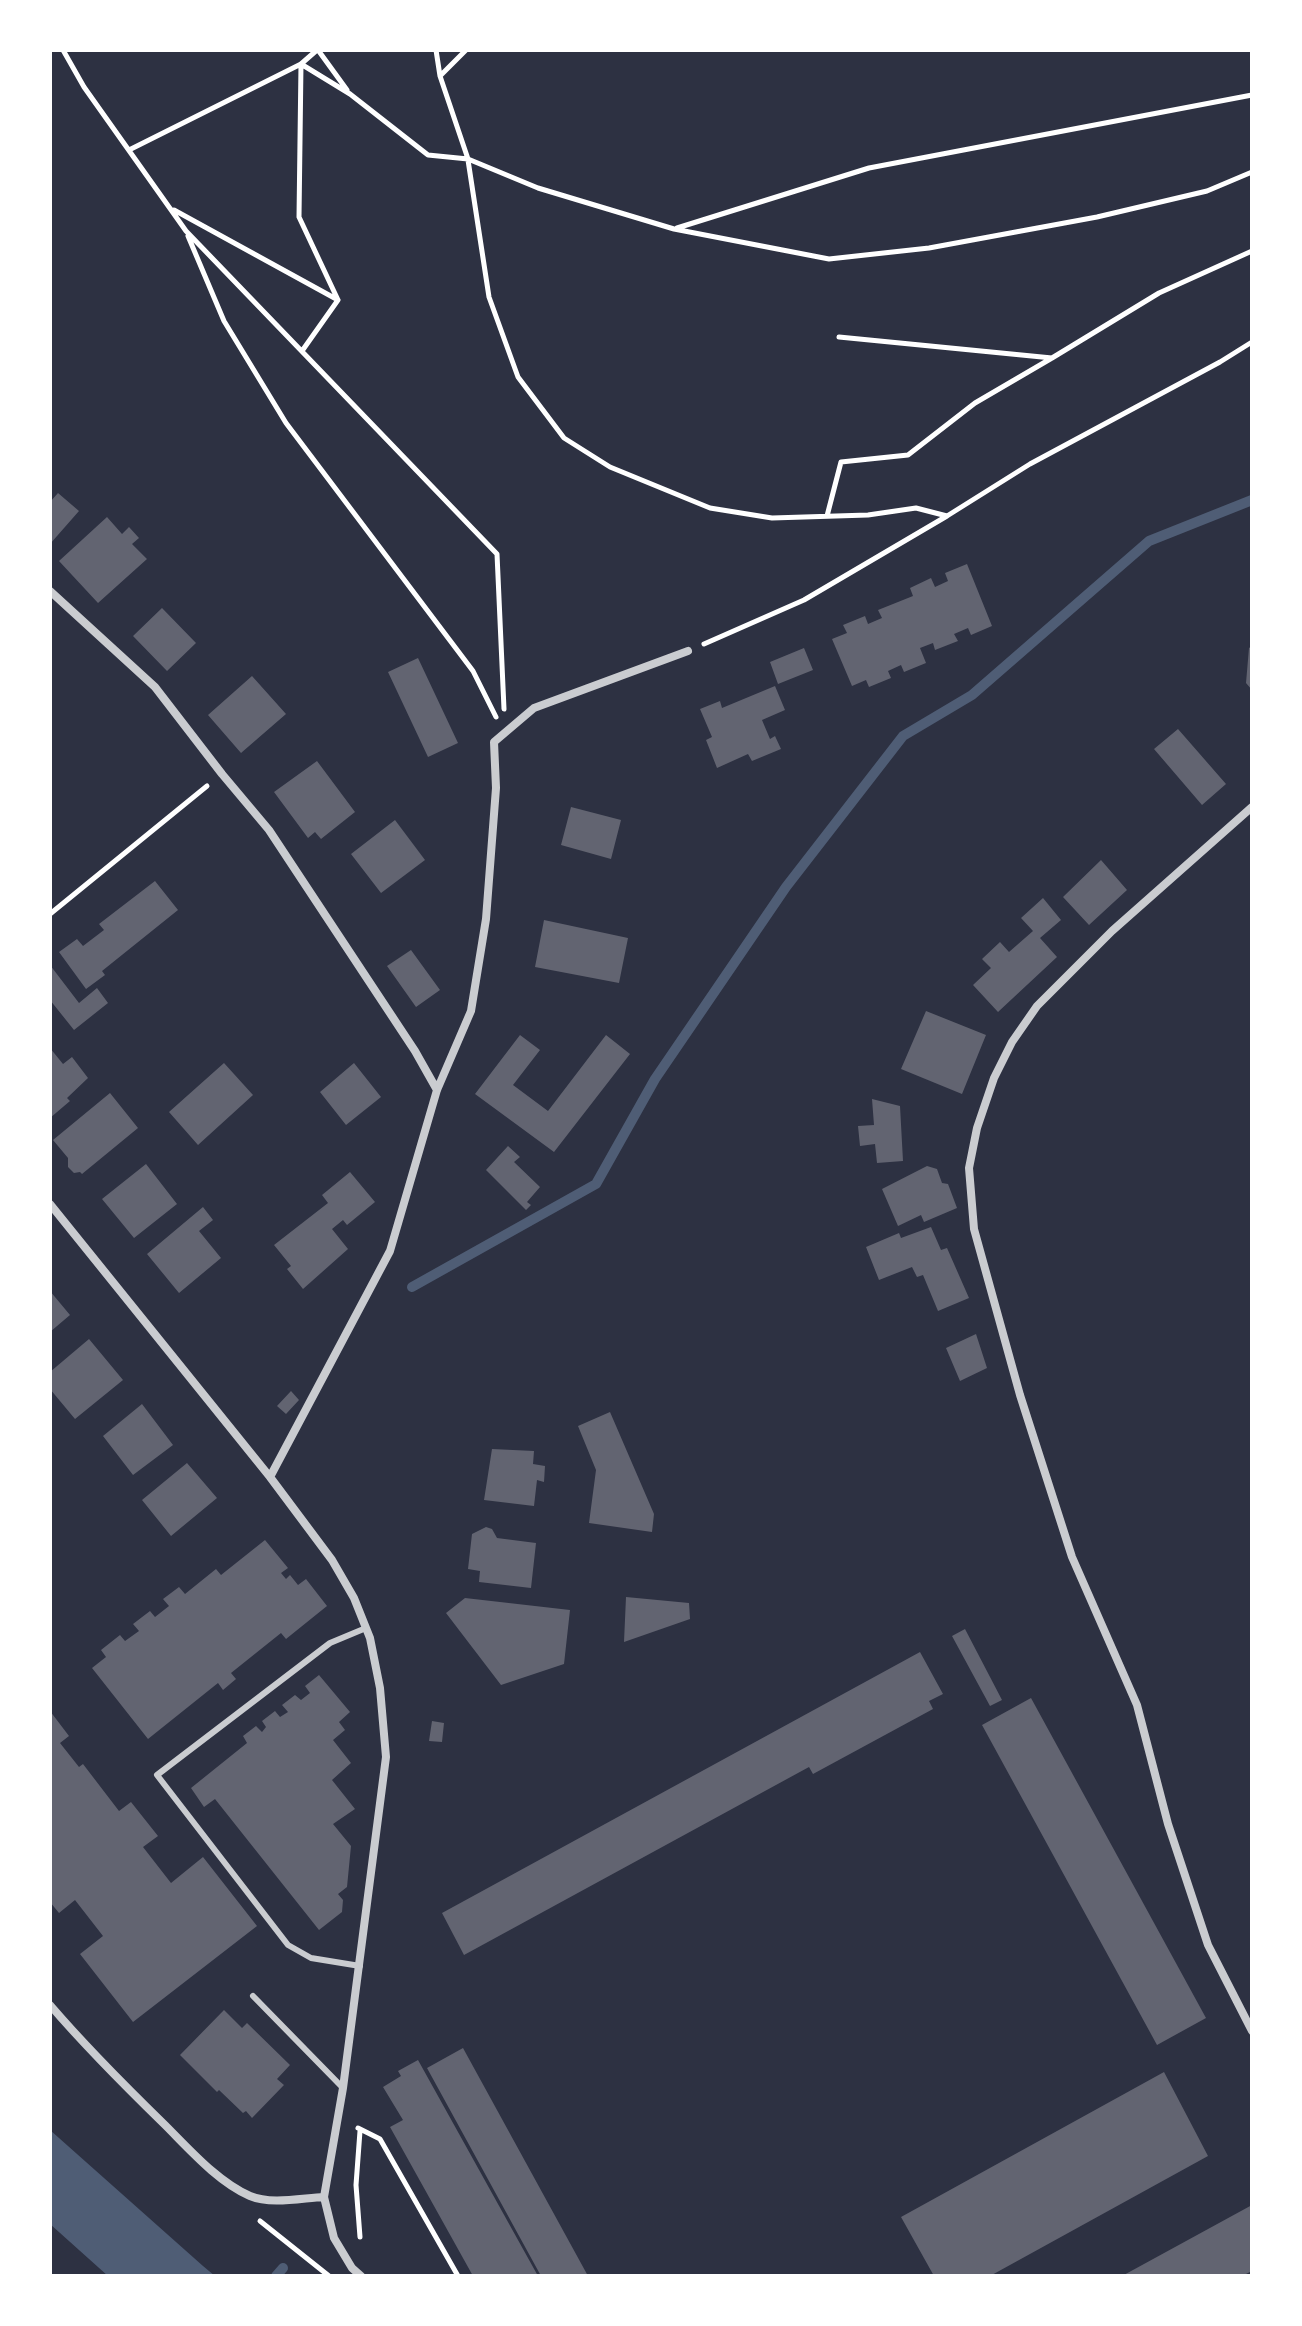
<!DOCTYPE html>
<style>
body{margin:0}
#map{position:relative;width:1302px;height:2326px;overflow:hidden;background:#2d3142;font-family:Lato,sans-serif}
canvas{display:block}
.frame{position:absolute;inset:0;border:52px solid #fff;pointer-events:none}
</style>
<div id="map">
<canvas width="1302" height="2326"></canvas>
<div class="frame"></div>
</div>
<script>
const ctx = document.querySelector('canvas').getContext('2d');
ctx.lineJoin = 'round';
function fill(path, color) { ctx.fillStyle = color; ctx.fill(path, 'evenodd'); }
function strokePath(path, color, width, dash) { ctx.strokeStyle = color; ctx.lineWidth = width; ctx.lineCap = dash ? 'butt' : 'round'; ctx.setLineDash(dash || []); ctx.stroke(path); }
fill(new Path2D(`
 M 50,2130 L 203,2266 L 215,2276 L 108,2276 L 50,2224 Z`), '#4f5d75');
strokePath(new Path2D(`
 M 412,1287 L 596,1184 L 655,1079 L 786,887 L 903,736 L 972,695 L 1149,541 L 1252,500
 M 276,2276 L 283,2268`), '#4f5d75', 10);
fill(new Path2D(`
 M 58,493 L 79,511 L 50,544 L 50,502 Z
 M 107,517 L 122,534 L 129,527 L 139,538 L 132,544 L 147,559 L 98,603 L 59,561 Z
 M 967,564 L 992,626 L 971,635 L 968,628 L 954,634 L 958,641 L 935,650 L 933,643 L 920,648 L 926,663 L 904,672 L 901,665 L 888,671 L 891,678 L 869,687 L 866,680 L 852,686 L 832,639 L 847,633 L 843,625 L 865,616 L 868,624 L 882,618 L 878,610 L 913,596 L 910,588 L 931,578 L 935,587 L 948,581 L 945,573 Z
 M 162,608 L 196,643 L 167,671 L 133,636 Z
 M 1252,646 L 1252,690 L 1246,683 L 1249,648 Z
 M 804,648 L 813,670 L 778,684 L 770,662 Z
 M 418,658 L 458,743 L 428,757 L 388,672 Z
 M 252,676 L 286,714 L 241,753 L 208,715 Z
 M 775,686 L 785,710 L 762,720 L 770,739 L 775,736 L 781,749 L 752,761 L 748,754 L 717,768 L 706,740 L 712,737 L 700,709 L 720,701 L 722,708 Z
 M 1178,729 L 1226,784 L 1202,805 L 1154,749 Z
 M 317,761 L 355,812 L 321,839 L 315,832 L 308,838 L 274,792 Z
 M 571,807 L 621,820 L 611,859 L 561,845 Z
 M 395,820 L 425,860 L 381,893 L 351,854 Z
 M 1101,860 L 1127,890 L 1089,925 L 1063,897 Z
 M 155,881 L 178,910 L 102,971 L 105,975 L 86,989 L 59,952 L 77,939 L 83,946 L 104,930 L 99,924 Z
 M 1043,898 L 1061,920 L 1040,938 L 1057,957 L 998,1012 L 973,985 L 991,968 L 982,959 L 1000,942 L 1009,952 L 1033,931 L 1021,918 Z
 M 544,920 L 628,938 L 619,983 L 535,967 Z
 M 411,950 L 440,990 L 416,1007 L 387,966 Z
 M 50,965 L 79,1003 L 97,988 L 108,1003 L 74,1030 L 50,1000 Z
 M 926,1011 L 986,1035 L 962,1094 L 901,1069 Z
 M 520,1035 L 540,1050 L 513,1085 L 548,1111 L 606,1035 L 630,1054 L 554,1152 L 475,1094 Z
 M 50,1048 L 63,1064 L 72,1057 L 88,1078 L 67,1098 L 70,1101 L 50,1118 Z
 M 224,1063 L 253,1095 L 198,1145 L 169,1112 Z
 M 354,1063 L 381,1097 L 346,1125 L 320,1092 Z
 M 110,1093 L 138,1128 L 82,1174 L 80,1172 L 74,1173 L 68,1167 L 68,1158 L 53,1140 Z
 M 872,1099 L 900,1106 L 903,1161 L 877,1163 L 875,1144 L 860,1146 L 858,1126 L 874,1125 Z
 M 508,1146 L 520,1157 L 514,1162 L 540,1187 L 527,1202 L 531,1205 L 526,1210 L 486,1170 Z
 M 146,1164 L 177,1204 L 134,1238 L 102,1199 Z
 M 927,1166 L 937,1169 L 942,1183 L 948,1184 L 957,1208 L 924,1222 L 921,1215 L 898,1226 L 882,1189 Z
 M 350,1172 L 375,1202 L 347,1225 L 343,1220 L 332,1229 L 348,1249 L 303,1289 L 287,1269 L 291,1266 L 274,1245 L 328,1203 L 322,1195 Z
 M 203,1207 L 213,1220 L 199,1231 L 221,1258 L 179,1293 L 147,1254 Z
 M 931,1227 L 941,1250 L 947,1248 L 969,1298 L 938,1311 L 923,1275 L 917,1277 L 912,1267 L 879,1280 L 866,1247 L 899,1233 L 901,1238 Z
 M 50,1291 L 70,1315 L 50,1332 Z
 M 976,1334 L 987,1368 L 960,1381 L 946,1348 Z
 M 89,1339 L 123,1380 L 75,1419 L 50,1389 L 50,1372 Z
 M 291,1391 L 299,1400 L 286,1414 L 277,1406 Z
 M 142,1404 L 173,1445 L 133,1475 L 103,1436 Z
 M 610,1412 L 654,1514 L 652,1532 L 589,1523 L 596,1470 L 578,1426 Z
 M 492,1449 L 534,1451 L 533,1464 L 545,1466 L 544,1482 L 537,1480 L 534,1506 L 484,1500 Z
 M 187,1463 L 217,1498 L 171,1536 L 142,1500 Z
 M 486,1527 L 492,1529 L 497,1538 L 536,1543 L 531,1588 L 479,1582 L 480,1571 L 468,1569 L 472,1534 Z
 M 265,1540 L 288,1568 L 281,1573 L 286,1579 L 290,1575 L 298,1585 L 306,1579 L 327,1606 L 286,1639 L 281,1633 L 231,1673 L 236,1679 L 223,1690 L 218,1683 L 148,1739 L 92,1668 L 106,1657 L 101,1650 L 120,1635 L 125,1641 L 139,1631 L 133,1624 L 150,1611 L 155,1617 L 169,1606 L 163,1599 L 179,1587 L 185,1594 L 216,1569 L 221,1575 Z
 M 626,1597 L 689,1603 L 690,1619 L 624,1642 Z
 M 465,1598 L 570,1610 L 564,1664 L 501,1685 L 446,1613 Z
 M 965,1629 L 1002,1700 L 990,1706 L 952,1636 Z
 M 920,1652 L 943,1694 L 929,1701 L 933,1709 L 813,1774 L 809,1767 L 464,1955 L 442,1913 Z
 M 319,1675 L 350,1712 L 339,1722 L 345,1730 L 333,1740 L 351,1763 L 332,1780 L 355,1809 L 333,1824 L 351,1846 L 347,1887 L 338,1894 L 343,1900 L 342,1912 L 319,1930 L 215,1799 L 204,1807 L 191,1788 L 247,1743 L 243,1736 L 256,1726 L 262,1732 L 266,1727 L 262,1721 L 275,1711 L 280,1717 L 288,1712 L 282,1705 L 295,1695 L 301,1700 L 310,1693 L 305,1686 Z
 M 1031,1698 L 1206,2018 L 1157,2045 L 982,1725 Z
 M 50,1711 L 69,1736 L 60,1743 L 79,1767 L 83,1764 L 119,1811 L 131,1802 L 158,1836 L 143,1847 L 171,1883 L 203,1857 L 257,1926 L 133,2022 L 80,1954 L 103,1936 L 75,1900 L 59,1913 L 50,1902 Z
 M 432,1721 L 444,1723 L 442,1742 L 429,1741 Z
 M 224,2010 L 242,2028 L 247,2023 L 290,2065 L 277,2079 L 284,2085 L 252,2118 L 246,2111 L 243,2113 L 219,2090 L 217,2092 L 180,2055 Z
 M 463,2048 L 588,2276 L 541,2276 L 427,2068 Z
 M 418,2060 L 538,2276 L 473,2276 L 390,2127 L 403,2120 L 383,2087 L 401,2076 L 398,2071 Z
 M 1164,2072 L 1208,2156 L 990,2276 L 934,2276 L 901,2217 Z
 M 1252,2205 L 1252,2271 L 1242,2276 L 1122,2276 Z`), '#626471');
strokePath(new Path2D(`
 M 63,50 L 84,87 L 186,231 L 497,554 L 504,709
 M 318,50 L 347,90
 M 441,75 L 466,50
 M 129,150 L 301,64 L 317,50
 M 468,159 L 538,188 L 674,229 L 829,259 L 929,248 L 1097,217 L 1207,191 L 1252,172
 M 468,160 L 489,297 L 518,377 L 564,438 L 610,467 L 710,508 L 772,518 L 868,515 L 916,508 L 947,516
 M 174,210 L 338,300 L 299,217 L 301,64 L 350,94 L 428,155 L 468,159 L 440,76 L 436,50
 M 677,228 L 869,168 L 1252,95
 M 188,236 L 224,321 L 286,423 L 473,671 L 496,717
 M 839,337 L 1052,358 L 1159,293 L 1252,251
 M 302,351 L 338,300
 M 827,516 L 841,462 L 908,455 L 975,403 L 1052,358
 M 704,644 L 804,600 L 947,516 L 1030,464 L 1220,362 L 1252,342
 M 50,914 L 207,786
 M 358,2128 L 380,2139 L 458,2276
 M 360,2131 L 356,2185 L 360,2237
 M 260,2221 L 329,2276`), '#fff', 5);
strokePath(new Path2D(`
 M 360,1966 L 311,1958 L 288,1945 L 157,1775 L 330,1643 L 366,1628
 M 253,1996 L 343,2088`), '#caccd0', 6);
strokePath(new Path2D(`
 M 50,591 L 155,687 L 222,774 L 269,830 L 415,1051 L 437,1090
 M 1252,807 L 1112,931 L 1037,1006 L 1012,1042 L 994,1078 L 977,1128 L 969,1168 L 974,1229 L 1020,1395 L 1072,1557 L 1137,1705 L 1168,1824 L 1208,1945 L 1252,2031
 M 50,1204 L 270,1477 L 332,1560 L 354,1598 L 370,1638 L 380,1688 L 386,1757 L 343,2088 L 324,2197 L 334,2238 L 352,2268 L 361,2276
 M 270,1477 L 390,1251 L 437,1090 L 471,1011 L 486,919 L 496,788 L 494,742 L 534,708 L 688,651
 M 50,2005 C 86,2047 125,2086 165,2125 C 190,2150 218,2182 250,2196 C 271,2205 302,2198 324,2197`), '#caccd0', 8);
</script>
